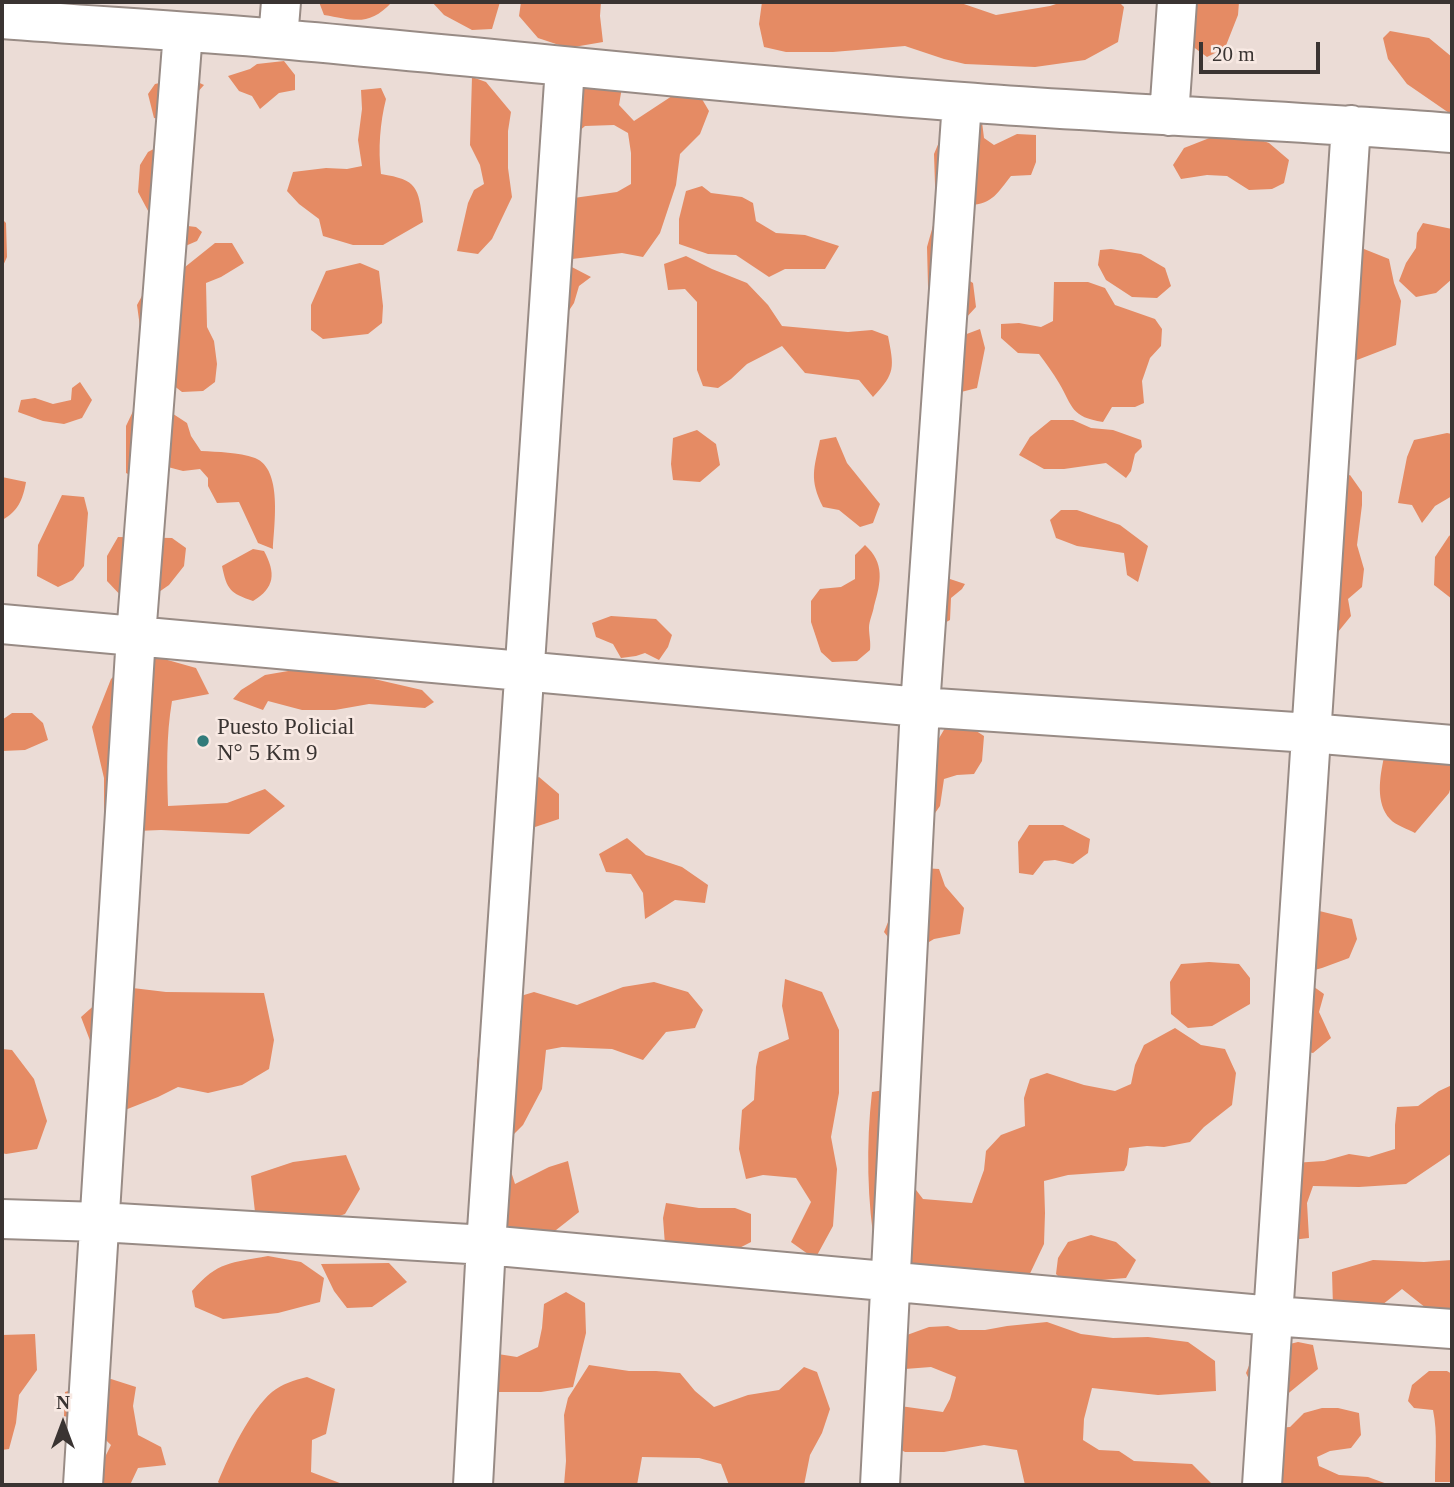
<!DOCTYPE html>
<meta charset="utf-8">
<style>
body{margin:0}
#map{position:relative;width:1454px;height:1487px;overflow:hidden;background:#ebdcd6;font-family:"Times New Roman",serif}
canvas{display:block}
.frame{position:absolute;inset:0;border:4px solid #3a3432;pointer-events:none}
.north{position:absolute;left:28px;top:1389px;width:70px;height:70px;-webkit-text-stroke:5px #f8e9e3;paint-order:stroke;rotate:0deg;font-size:19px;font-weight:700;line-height:28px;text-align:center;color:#3a3432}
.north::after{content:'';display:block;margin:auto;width:24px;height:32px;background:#3a3432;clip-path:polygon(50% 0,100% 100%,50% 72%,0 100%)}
.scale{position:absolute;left:1199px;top:42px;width:121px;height:32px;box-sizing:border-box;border:4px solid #3a3432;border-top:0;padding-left:9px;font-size:21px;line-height:24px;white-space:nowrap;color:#3a3432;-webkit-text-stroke:5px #f8e9e3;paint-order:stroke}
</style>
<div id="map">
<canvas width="1454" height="1487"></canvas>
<div class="frame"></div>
<div class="north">N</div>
<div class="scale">20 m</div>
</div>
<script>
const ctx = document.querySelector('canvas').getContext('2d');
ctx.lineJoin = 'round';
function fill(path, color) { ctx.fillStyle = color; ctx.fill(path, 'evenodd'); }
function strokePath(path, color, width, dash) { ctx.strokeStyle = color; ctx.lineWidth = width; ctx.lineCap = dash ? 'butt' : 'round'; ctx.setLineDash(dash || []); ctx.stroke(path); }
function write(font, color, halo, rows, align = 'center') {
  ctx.font = font + ' "Times New Roman",serif'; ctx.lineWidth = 5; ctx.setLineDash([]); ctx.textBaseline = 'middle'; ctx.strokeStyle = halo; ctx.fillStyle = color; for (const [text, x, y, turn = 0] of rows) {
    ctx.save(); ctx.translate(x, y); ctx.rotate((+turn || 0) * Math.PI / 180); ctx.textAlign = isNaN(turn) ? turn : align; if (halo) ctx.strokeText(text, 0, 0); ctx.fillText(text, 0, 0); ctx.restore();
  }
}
fill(new Path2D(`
 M 319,2 L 392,2 C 369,27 354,20 324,15 Z
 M 432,2 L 500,2 L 492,29 L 472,30 L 444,15 Z
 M 521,2 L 601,2 L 600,16 L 603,42 L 568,48 L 538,38 L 519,16 Z
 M 762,2 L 958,2 L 996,15 L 1050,6 L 1062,2 L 1119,2 L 1124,7 L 1118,42 L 1085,60 L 1035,67 L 965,64 L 944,59 L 905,46 L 833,52 L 786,52 L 764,47 L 759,24 Z
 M 1190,2 L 1239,2 L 1238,15 L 1225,48 L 1207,57 L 1188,43 Z
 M 1390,31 L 1429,38 L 1452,57 L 1452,115 L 1407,84 L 1388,59 L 1383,38 Z
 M 284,61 L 295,75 L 295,90 L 279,93 L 260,109 L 252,96 L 239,91 L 228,76 L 250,69 L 257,64 Z
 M 187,77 L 204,85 L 172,121 L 154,118 L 148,94 L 155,84 Z
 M 472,77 L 486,82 L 511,112 L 508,131 L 508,168 L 512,197 L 492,239 L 478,254 L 457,251 L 468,203 L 474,190 L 484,184 L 480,165 L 470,145 Z
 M 572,80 L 623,81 L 619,105 L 634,121 L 672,96 L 699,94 L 709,111 L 700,134 L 680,154 L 676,185 L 660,233 L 643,257 L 622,253 L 572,259 L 554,253 L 559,200 L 617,192 L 631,184 L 631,153 L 628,133 L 614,125 L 585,126 L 569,140 Z
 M 381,88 L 386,99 C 380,123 378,149 381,174 C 418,180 418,187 423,222 L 383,245 L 353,245 L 323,236 L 319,219 L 299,204 L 287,191 L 293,172 L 326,168 L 347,169 L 362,166 L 358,140 L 362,109 L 361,90 Z
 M 982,122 L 984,138 L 994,145 L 1017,134 L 1036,135 L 1036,162 L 1031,175 L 1011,176 C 999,191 992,205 970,205 L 960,275 L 973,283 L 976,307 L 954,331 L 934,321 L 928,286 L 927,247 L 936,215 L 934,154 L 942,135 Z
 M 1247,135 L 1269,143 L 1289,160 L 1284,183 L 1272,189 L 1249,190 L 1227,176 L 1207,175 L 1181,179 L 1173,165 L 1184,148 L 1212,137 Z
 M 163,144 L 180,225 L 196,227 L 202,232 L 197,241 L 183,247 L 154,222 L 138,192 L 140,165 L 148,152 Z
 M 702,186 L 711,193 L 742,197 L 753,203 L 756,221 L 776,233 L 805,235 L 839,246 L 825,269 L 785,269 L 769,277 L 736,255 L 708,254 L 679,244 L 679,219 L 686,191 Z
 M 2,219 L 6,223 L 7,257 L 2,268 Z
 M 1423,223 L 1452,229 L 1452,279 L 1436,293 L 1416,297 L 1399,281 L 1406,263 L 1416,248 L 1417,233 Z
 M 1351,235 L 1364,249 L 1389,259 L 1394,283 L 1401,301 L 1396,345 L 1357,360 L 1342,357 Z
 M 215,243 L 232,243 L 244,263 L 221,277 L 206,283 L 207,327 L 214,341 L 217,364 L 215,382 L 203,391 L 182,392 L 169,382 L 143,349 L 137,305 L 143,294 L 160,280 L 180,271 Z
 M 1111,249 L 1141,254 L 1165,268 L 1171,286 L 1157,298 L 1132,297 L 1106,280 L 1098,265 L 1100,250 Z
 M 686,256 L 712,269 L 747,283 L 768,305 L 782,326 L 848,332 L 872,330 L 888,336 C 894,367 896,373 873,397 L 859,380 L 805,373 L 782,346 L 747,364 L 731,379 L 718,388 L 703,386 L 697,370 L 697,302 L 685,289 L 668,290 L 664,264 Z
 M 360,263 L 379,271 L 383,306 L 382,323 L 368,334 L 323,339 L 311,330 L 311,305 L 326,271 Z
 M 568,265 L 591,277 L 579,286 L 574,303 L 566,315 Z
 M 1054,282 L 1088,282 L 1105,288 L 1115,305 L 1155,319 L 1162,329 L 1161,346 L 1150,358 L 1142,381 L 1144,403 L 1135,407 L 1112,407 L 1103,422 C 1071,417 1073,407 1059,383 C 1053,373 1046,363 1039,354 L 1018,353 L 1001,338 L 1001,324 L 1019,323 L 1041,327 L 1053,321 Z
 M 980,329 L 985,348 L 977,388 L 961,392 L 956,338 Z
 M 80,382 L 92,400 L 82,418 L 64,424 L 43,421 L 18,412 L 21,400 L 35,398 L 53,404 L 71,400 L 72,388 Z
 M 161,406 L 187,423 L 191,436 L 201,451 C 218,452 238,452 255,458 C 283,469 274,525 273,549 L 258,543 L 239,502 L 217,503 L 208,486 L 208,478 L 200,469 L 183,471 L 164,466 L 140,480 L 126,473 L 126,426 L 135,407 Z
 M 1051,420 L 1073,420 L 1091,428 L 1113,430 L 1141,440 L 1142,447 L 1135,454 L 1131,471 L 1126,478 L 1106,463 L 1064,469 L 1044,469 L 1019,455 L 1030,437 Z
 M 697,430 L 716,444 L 720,465 L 700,482 L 673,480 L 671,464 L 673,438 Z
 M 1447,433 L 1452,434 L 1452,496 L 1435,506 L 1422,523 L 1412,505 L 1398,503 L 1407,457 L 1414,440 Z
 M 836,437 L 847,463 L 880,504 L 873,523 L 860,527 L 839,510 L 823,507 C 809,479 814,469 820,440 Z
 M 1350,475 L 1362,492 L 1362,505 L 1357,545 L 1364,569 L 1362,587 L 1348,599 L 1351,616 L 1338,632 L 1324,625 L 1329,482 Z
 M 2,477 L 26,482 C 23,499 18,512 2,520 Z
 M 62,495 L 84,497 L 88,513 L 84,566 L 73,580 L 58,587 L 37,576 L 38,545 Z
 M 1061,510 L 1077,510 L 1120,525 L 1148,546 L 1138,582 L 1127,575 L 1124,553 L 1077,546 L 1056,538 L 1050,520 Z
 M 1452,534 L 1452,599 L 1434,585 L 1435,557 L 1449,536 Z
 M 118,537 L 172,538 L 186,548 L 184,566 L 169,585 L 146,601 L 124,599 L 107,581 L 107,556 Z
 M 865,545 C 885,563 881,582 874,606 C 873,613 869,621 869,628 C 869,635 871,642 870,650 L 857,661 L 832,662 L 821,652 L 811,622 L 811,601 L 820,589 L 841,587 L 855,579 L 855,555 Z
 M 253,549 L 264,551 C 276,573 275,588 253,601 C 230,593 227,590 222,566 Z
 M 944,577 L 965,584 L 962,589 L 951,598 L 950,620 L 935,628 Z
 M 611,616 L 656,619 L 672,635 L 668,647 L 659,660 L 645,653 L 636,656 L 621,658 L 613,644 L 596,637 L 592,623 Z
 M 140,658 L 164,659 L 196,668 L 209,694 L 172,701 C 166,736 167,771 168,806 L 227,803 L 265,789 L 285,806 L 249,834 L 161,830 L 136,831 L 121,847 L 104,841 L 104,778 L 92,727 L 111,679 L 124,666 Z
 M 294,670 L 361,676 L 422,690 L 434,702 L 425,708 L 369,704 L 335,710 L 302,710 L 268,701 L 263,710 L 233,699 L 241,690 L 265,675 Z
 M 12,713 L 32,713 L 43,723 L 48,740 L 25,750 L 2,751 L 2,720 Z
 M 970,727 L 984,736 L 982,761 L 974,774 L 957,775 L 944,779 L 940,806 L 928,823 L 931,752 L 945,728 Z
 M 1438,754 L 1452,766 L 1452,783 L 1449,793 L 1415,833 C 1408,829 1395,825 1390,819 C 1375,803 1380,776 1384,757 Z
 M 539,777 L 559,794 L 559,819 L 523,831 L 509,790 Z
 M 1029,825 L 1063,825 L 1090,839 L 1088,853 L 1073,864 L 1055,860 L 1044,861 L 1033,875 L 1019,873 L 1018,842 Z
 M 627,838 L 646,855 L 682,867 L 708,885 L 705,903 L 675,900 L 645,919 L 643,893 L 631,874 L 606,872 L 599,854 Z
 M 907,867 L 939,869 L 945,886 L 964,908 L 960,934 L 934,939 L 919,948 L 900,952 L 884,932 L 895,905 Z
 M 1299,906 L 1352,919 L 1357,939 L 1349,958 L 1322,968 L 1300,974 Z
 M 1209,962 L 1239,964 L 1250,978 L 1250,1004 L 1212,1026 L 1188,1028 L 1171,1014 L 1170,982 L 1181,964 Z
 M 785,979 L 822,992 L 839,1030 L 839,1093 L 831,1137 L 837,1169 L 833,1226 L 815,1259 L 791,1242 L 811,1202 L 796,1178 L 763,1175 L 746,1179 L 739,1149 L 742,1110 L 754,1100 L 756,1067 L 759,1052 L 789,1039 L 782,1006 Z
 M 654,982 L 688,992 L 703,1010 L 695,1028 L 666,1032 L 643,1060 L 612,1049 L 562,1047 L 546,1050 L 542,1089 L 523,1125 L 510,1138 L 509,1165 L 515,1184 L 549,1167 L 568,1161 L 579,1212 L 551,1234 L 475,1224 L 477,1062 L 481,1039 L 514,998 L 534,992 L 577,1005 L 623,987 Z
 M 1310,984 L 1324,994 L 1319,1012 L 1331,1038 L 1313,1053 L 1294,1049 Z
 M 116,986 L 166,992 L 264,993 L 274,1040 L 269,1069 L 242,1085 L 208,1093 L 178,1087 L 158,1097 L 125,1110 L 94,1051 L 81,1017 Z
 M 1175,1028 L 1201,1045 L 1225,1049 L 1236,1073 L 1232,1105 L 1204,1127 L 1190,1142 L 1164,1147 L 1147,1146 L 1129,1148 L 1127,1165 L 1124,1171 L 1068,1175 L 1044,1181 L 1045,1213 L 1044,1244 L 1025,1284 L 1000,1291 L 876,1254 C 867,1201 866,1145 872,1092 L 902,1087 L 910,1182 L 923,1199 L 972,1203 L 984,1170 L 986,1151 L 1001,1135 L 1025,1126 L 1024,1098 L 1030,1079 L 1047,1073 L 1084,1085 L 1115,1091 L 1131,1084 L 1135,1065 L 1144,1045 Z
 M 2,1049 L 12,1050 L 34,1079 L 47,1121 L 37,1149 L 6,1154 L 2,1153 Z
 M 1452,1085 L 1452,1153 L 1406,1184 L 1359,1187 L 1313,1186 L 1307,1203 L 1309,1238 L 1275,1242 L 1259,1223 L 1265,1208 L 1293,1163 L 1324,1161 L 1349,1154 L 1369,1157 L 1395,1149 L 1395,1125 L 1397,1107 L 1418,1106 L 1439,1091 Z
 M 346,1155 L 360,1189 L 345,1214 L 301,1230 L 255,1212 L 251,1176 L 293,1162 Z
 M 666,1203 L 699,1208 L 735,1208 L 751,1214 L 751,1242 L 724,1256 L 665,1245 L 663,1218 Z
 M 1091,1235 L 1116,1242 L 1136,1260 L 1126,1278 L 1101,1280 L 1068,1286 L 1056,1274 L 1058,1258 L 1068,1242 Z
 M 268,1256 L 301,1262 L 324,1278 L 320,1302 L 278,1313 L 223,1319 L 195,1307 L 192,1291 C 218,1261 231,1263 268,1256 Z
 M 1373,1260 L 1424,1262 L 1452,1260 L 1452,1311 L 1426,1308 L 1402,1289 L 1377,1309 L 1333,1307 L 1332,1272 Z
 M 389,1263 L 407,1282 L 372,1307 L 347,1308 L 334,1291 L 321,1264 Z
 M 566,1292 L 585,1303 L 586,1333 L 573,1387 L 541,1392 L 495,1392 L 479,1459 L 494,1477 L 493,1485 L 453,1485 L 460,1378 L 498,1354 L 517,1357 L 538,1347 L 542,1328 L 544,1304 Z
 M 1047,1322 L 1081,1334 L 1113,1338 L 1148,1337 L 1188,1342 L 1215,1361 L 1216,1391 L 1158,1395 L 1092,1388 L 1084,1419 L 1083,1440 L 1099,1450 L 1119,1451 L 1134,1461 L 1192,1464 L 1213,1485 L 1025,1485 L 1017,1450 L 984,1445 L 944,1452 L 905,1452 L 876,1437 L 900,1406 L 943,1412 L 950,1399 L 956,1377 L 931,1367 L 905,1369 L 885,1343 L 929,1327 L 948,1326 L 959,1330 L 985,1330 L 1007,1326 Z
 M 35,1334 L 37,1370 L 19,1395 L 16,1423 L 9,1449 L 2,1450 L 2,1335 Z
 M 1298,1342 L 1313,1345 L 1318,1369 L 1279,1401 L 1256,1394 L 1246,1373 L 1252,1358 L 1269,1349 Z
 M 589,1365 L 629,1371 L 656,1371 L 680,1373 L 695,1391 L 714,1407 L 748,1395 L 779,1390 L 804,1367 L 817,1372 L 830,1409 L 822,1433 L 810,1455 L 804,1485 L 729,1485 L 721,1464 L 699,1458 L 642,1457 L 637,1485 L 564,1485 L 566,1461 L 564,1415 L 568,1398 Z
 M 1429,1371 L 1447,1371 L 1452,1374 L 1452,1482 L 1435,1482 C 1435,1457 1438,1434 1433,1410 L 1414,1408 L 1408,1401 L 1412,1385 Z
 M 307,1377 L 335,1389 L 326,1434 L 312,1440 L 311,1472 L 345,1485 L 221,1485 L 218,1482 C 229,1455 250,1411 272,1392 C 282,1384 294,1380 307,1377 Z
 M 111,1379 L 136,1387 L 133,1406 L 138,1435 L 161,1447 L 166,1465 L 138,1468 L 130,1485 L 66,1485 L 101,1465 L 111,1445 L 89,1424 L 64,1416 L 65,1392 Z
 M 1322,1408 L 1338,1408 L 1359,1413 L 1361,1435 L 1351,1448 L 1330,1451 L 1317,1457 L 1319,1466 L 1339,1475 L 1368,1477 L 1390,1485 L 1244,1485 C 1242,1460 1247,1447 1265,1429 L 1290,1427 L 1304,1413 Z`), '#e58b64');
const street = new Path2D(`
 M 2,19 C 94,26 187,31 279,39 C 507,59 735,85 963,102 C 1126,115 1289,120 1452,133
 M 278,39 L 281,2
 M 1169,116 L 1177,2
 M 2,624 L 920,707 L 1310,733 L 1452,745
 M 2,1219 L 100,1222 L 486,1245 L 1273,1316 L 1452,1329
 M 83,1485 L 136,636 L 183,32
 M 473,1485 L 486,1245 L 565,67
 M 880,1485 L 920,707 L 962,102
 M 1262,1485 L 1351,125`);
strokePath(street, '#988b85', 42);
strokePath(street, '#fff', 38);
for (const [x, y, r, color] of [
 [203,741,7,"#317b7a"]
]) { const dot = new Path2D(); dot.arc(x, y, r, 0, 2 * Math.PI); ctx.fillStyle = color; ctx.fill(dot); strokePath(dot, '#f8e9e3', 2.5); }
write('23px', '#3a3432', '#f8e9e3', [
 ["Puesto Policial",217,728],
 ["N° 5 Km 9",217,754]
], 'left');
</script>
